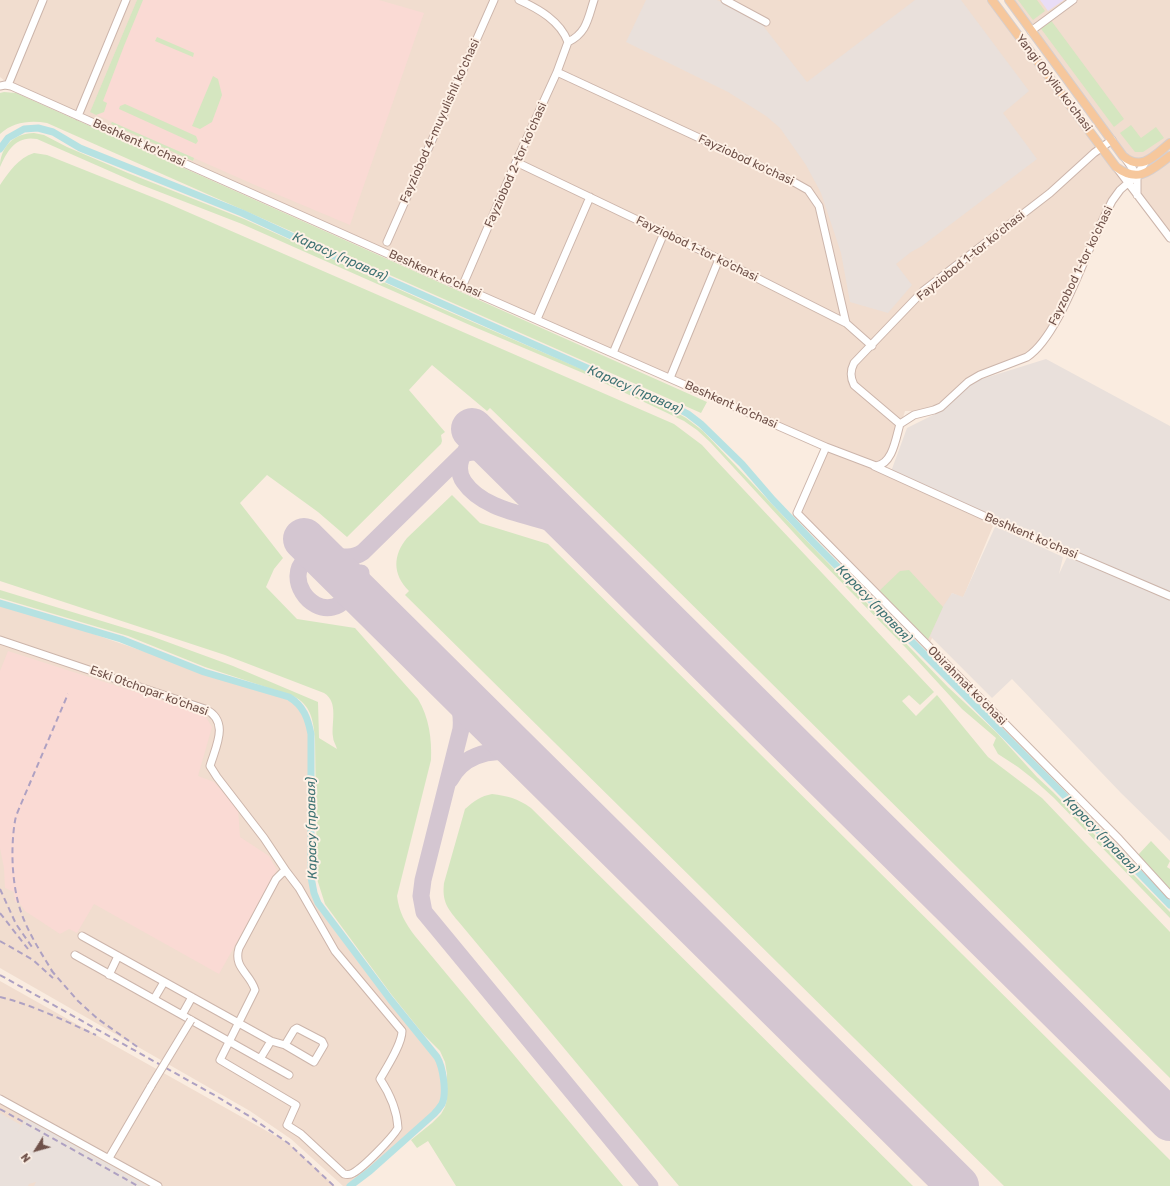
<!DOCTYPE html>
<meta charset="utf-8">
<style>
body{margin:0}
#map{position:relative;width:1170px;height:1186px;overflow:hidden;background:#faece0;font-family:Rubik,sans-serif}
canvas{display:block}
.north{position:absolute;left:16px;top:1130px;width:40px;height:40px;-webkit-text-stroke:3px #fef1e6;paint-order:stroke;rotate:233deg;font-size:11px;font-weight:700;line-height:16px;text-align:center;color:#6f5149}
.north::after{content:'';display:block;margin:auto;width:14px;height:18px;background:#6f5149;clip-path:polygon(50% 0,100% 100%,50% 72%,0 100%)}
</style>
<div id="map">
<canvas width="1170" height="1186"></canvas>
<div class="north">N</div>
</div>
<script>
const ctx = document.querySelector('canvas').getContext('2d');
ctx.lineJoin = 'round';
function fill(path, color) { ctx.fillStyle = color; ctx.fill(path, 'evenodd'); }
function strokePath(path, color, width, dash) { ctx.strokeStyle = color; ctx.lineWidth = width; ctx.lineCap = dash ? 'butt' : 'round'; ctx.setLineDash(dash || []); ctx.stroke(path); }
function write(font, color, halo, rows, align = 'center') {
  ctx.font = font + ' Rubik,sans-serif'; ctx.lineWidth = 4; ctx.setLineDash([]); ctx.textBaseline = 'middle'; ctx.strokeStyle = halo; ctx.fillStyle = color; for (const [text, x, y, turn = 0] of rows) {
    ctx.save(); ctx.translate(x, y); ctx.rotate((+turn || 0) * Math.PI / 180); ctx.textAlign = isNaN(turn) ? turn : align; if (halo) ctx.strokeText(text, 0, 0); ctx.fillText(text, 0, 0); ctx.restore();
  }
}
fill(new Path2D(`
 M 0,0 L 992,0 L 1116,167 L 1136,175 L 1009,0 L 1170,0 L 1170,238 L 1128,182 L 1120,190 L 1067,300 L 1034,352 L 980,375 L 930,411 L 905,411 L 890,458 L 881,465 L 995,521 L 963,598 L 952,593 L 928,647 L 797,513 L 826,447 L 11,86 L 0,77 Z
 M 0,602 L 204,672 L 289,697 L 295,701 L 304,711 L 308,719 L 311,734 L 311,877 L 316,898 L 318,903 L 390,999 L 437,1057 L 442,1068 L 443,1097 L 441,1105 L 434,1114 L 348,1186 L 343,1186 L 291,1139 L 250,1111 L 0,968 Z
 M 0,981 L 288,1143 L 335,1186 L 0,1186 Z`), '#f1ddcf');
fill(new Path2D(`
 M 137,0 L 379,0 L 424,13 L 350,225 L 255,185 L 90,112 Z
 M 8,651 L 204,714 L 212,727 L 198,776 L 214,782 L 238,809 L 240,837 L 269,856 L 277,870 L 219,974 L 94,904 L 77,933 L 69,929 L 60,934 L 25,911 L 18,901 L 15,902 L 14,892 L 5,888 L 4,868 L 0,848 L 0,671 Z`), '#fadad4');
fill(new Path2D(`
 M 646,0 L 717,0 L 764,23 L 764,27 L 807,82 L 915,0 L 961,0 L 1029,91 L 1003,113 L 1037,159 L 922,246 L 911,252 L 896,264 L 912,285 L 888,313 L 850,302 L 841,253 L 821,193 L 806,165 L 780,128 L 766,116 L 728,92 L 626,42 Z
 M 1046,359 L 1170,426 L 1170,841 L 1121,793 L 1012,679 L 992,698 L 930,636 L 942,608 L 952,593 L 963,597 L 995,527 L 1006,531 L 1063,557 L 1059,574 L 1068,555 L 889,477 L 907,428 L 941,411 L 969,383 Z
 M 0,1113 L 21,1125 L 17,1133 L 26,1117 L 147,1186 L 34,1186 L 36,1182 L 29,1184 L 28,1186 L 0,1186 Z`), '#e9e0db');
fill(new Path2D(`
 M 1040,0 L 1064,0 L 1048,11 Z`), '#e9ddf6');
fill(new Path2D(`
 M 137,0 L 143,0 L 124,46 L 103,101 L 107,103 L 104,112 L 96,115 L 90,112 Z
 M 1018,0 L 1037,0 L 1045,11 L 1033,20 Z
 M 1050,19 L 1124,119 L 1114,127 L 1039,26 Z
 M 157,37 L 194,53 L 193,57 L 155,41 Z
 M 213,76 L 218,79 L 222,95 L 212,122 L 200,129 L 192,126 Z
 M 4,92 L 16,93 L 707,402 L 701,413 L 47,123 C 30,120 13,122 0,134 L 0,93 Z
 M 125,104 L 196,136 L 198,141 L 196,144 L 119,109 L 120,106 Z
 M 112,122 L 194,158 L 193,161 L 111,124 Z
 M 1131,125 L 1141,138 L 1156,127 L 1164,138 L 1143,152 L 1135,152 L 1120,133 Z
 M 34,133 L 44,135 L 67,147 L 128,173 L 244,219 L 438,307 L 584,370 L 672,410 L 686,418 L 703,431 L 803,537 L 948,687 L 997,733 L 1037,777 L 1053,792 L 1170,912 L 1170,918 L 1054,798 L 1032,778 L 1018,767 L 998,754 L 993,745 L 996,738 L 962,709 L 906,648 L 805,545 L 710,442 L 697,430 L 684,421 L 583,373 L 472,326 L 242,224 L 139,184 L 37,139 C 16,135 7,151 0,167 C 0,147 14,133 34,133 Z
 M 34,153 L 47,155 L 167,203 L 674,424 L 702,445 L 712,456 L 934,692 L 920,705 L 909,695 L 902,701 L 916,716 L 937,695 L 988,757 L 1042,798 L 1170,932 L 1170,1078 L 652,565 L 490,408 L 487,411 L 432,365 L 409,390 L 445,432 L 441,435 L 442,441 L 441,444 L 347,537 L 318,512 L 267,475 L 240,503 L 283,558 L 274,569 L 266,587 L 297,619 L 355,628 L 418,699 C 429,717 432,739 431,760 L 397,896 C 399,912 405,923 415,936 L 623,1186 L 456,1186 L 428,1141 L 417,1148 L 411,1140 L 432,1123 L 441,1114 L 445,1107 L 447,1099 L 446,1083 L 447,1074 L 445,1062 L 440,1051 L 423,1034 L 391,994 L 325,904 L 317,879 L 315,738 C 313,719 311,705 293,696 L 205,667 L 128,636 L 0,598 L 0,590 L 151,636 L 233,666 L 318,702 L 319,738 L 337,749 C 336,745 333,741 333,737 C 331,723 339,702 324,693 L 225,655 L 0,581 L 0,185 C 9,172 18,158 34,153 Z
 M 452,495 L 480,523 L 548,544 L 1170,1160 L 1170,1186 L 1004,1186 L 405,595 L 409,591 C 392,574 393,555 407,538 Z
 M 909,570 L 943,607 L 927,642 L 878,592 L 900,571 Z
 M 492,794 C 508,796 517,798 531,808 L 913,1186 L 679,1186 L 458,921 C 447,908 442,901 444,883 L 465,809 C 474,801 481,796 492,794 Z
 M 1151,841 L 1170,861 L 1167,867 L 1170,869 L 1170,889 L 1138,855 Z`), '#d5e6c0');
strokePath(new Path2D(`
 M 0,149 L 8,138 L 24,129 L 38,128 L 53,132 L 80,148 L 242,213 L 330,254 L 675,407 L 688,414 L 701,424 L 742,464 L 773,500 L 813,542 L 1059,790 L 1170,905
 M 0,603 L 121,639 L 204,672 L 289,697 C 304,706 308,719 311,734 L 311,877 L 314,893 L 318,903 L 390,999 L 437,1057 C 443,1067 447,1093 442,1104 C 440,1107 437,1111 434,1114 L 370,1171 L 350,1186`), '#b6e2e2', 7);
strokePath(new Path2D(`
 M 499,444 L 508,453 L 517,474
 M 466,450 C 459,460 457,472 464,482 C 485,513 536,515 568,529 C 573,531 577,534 581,537
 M 361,573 C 360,590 369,602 380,614
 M 361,576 C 358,585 354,593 346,599 C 343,602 338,606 333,607 C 309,613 286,578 305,560 C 320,545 343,566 363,552 L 463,454 C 476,450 489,451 501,458
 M 441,675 C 455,691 463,707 461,729 L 423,880 L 421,896 L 424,912 L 650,1186
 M 450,780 C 461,758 488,747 512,754 C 520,757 527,762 534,767`), '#d4c6d1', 17);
strokePath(new Path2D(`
 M 472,429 L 1170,1120
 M 304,539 L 958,1186`), '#d4c6d1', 42);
const minor = new Path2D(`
 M 519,0 C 539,9 560,21 568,42
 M 725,0 L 766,22
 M 1031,31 L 1073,0
 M 568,42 C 587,33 588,18 594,0
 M 557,72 L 792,181 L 808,190 L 819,206 L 846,323
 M 8,85 L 43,0
 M 0,86 L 5,85 L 11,86 L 462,287 L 826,447 L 876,466 C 893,464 896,437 900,424 L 854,385 C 850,377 850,371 854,363 L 923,291 L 1050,193 L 1094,153 L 1112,140
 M 78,116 L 126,0
 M 1125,158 L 1137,175 L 1137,195
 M 516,162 L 719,259 L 846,323 L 872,346
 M 1117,168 L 1170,238
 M 387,242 L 494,0
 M 462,287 L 516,162 L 557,72 L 568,42
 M 537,319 L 590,197
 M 613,353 L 664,233
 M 670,378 L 719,259
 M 900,424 L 914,415 L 934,410 L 941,407 L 968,382 L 980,375 L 1027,357 C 1052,341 1074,285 1086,257 C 1094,238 1103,219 1112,201 L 1120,190 L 1137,175 L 1146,161
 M 826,447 L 797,513 L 1119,839 L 1170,895
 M 874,466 L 995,521 L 1170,596
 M 0,640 L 205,709 C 230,721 216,746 210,766 L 217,777 L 264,838 L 286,871 L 282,873 L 276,879 L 239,948 C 233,968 250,973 255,990 L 220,1060 L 296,1105 L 287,1125 L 301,1134 L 344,1174 C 348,1175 350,1175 353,1173 C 364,1167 392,1138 398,1128 C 397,1110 390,1094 380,1079 C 387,1067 402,1044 402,1031 L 335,951 L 299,888 L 286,871
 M 82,936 L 271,1041 L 285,1045 L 314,1062 L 324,1045 L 322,1041 L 297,1028 L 294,1030 L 285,1045
 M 75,955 L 289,1075
 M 109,975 L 118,956
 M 154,999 L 164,982
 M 182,1015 L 192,997
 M 260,1059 L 271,1041
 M 0,1099 L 158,1186
 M 109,1158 L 151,1086`);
const major = new Path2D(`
 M 992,0 L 1116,167 C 1139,184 1151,170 1170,156
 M 1009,0 L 1123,156 C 1142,172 1155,155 1170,143`);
strokePath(minor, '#ccb5ab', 9);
strokePath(major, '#d7cecc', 10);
strokePath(minor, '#fff', 7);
strokePath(major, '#f6c79c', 8);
strokePath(new Path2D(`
 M 0,889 L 16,924 L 32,947
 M 0,913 L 28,949
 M 0,941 L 33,960 L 53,978
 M 51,970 L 78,1001 L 98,1019 L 139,1048
 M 54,974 C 43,956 32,939 24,920 C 12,892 10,851 15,821 C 16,815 19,809 21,804 L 68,694
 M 0,975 L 216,1096 L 249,1116 L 288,1143 L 334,1186
 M 0,997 C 33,1005 65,1021 96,1035
 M 0,1109 L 138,1186`), '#aea1c2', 2, [6, 4]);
const minorBridge = new Path2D(`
 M 151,1086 L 191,1020`);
strokePath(minorBridge, '#ccb5ab', 9, []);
strokePath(minorBridge, '#fff', 7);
write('12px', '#6f5149', '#fef1e6', [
 ["Yangi Qo'yliq ko'chasi",1054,83,53],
 ["Fayziobod 4-muyulishli koʻchasi",440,121,-66],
 ["Beshkent ko'chasi",139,143,24],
 ["Fayziobod ko'chasi",746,160,25],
 ["Fayziobod 2-tor ko'chasi",516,165,-66],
 ["Fayziobod 1-tor ko'chasi",697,249,26],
 ["Fayziobod 1-tor koʻchasi",971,256,-39],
 ["Fayzobod 1-tor ko'chasi",1081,266,-64],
 ["Beshkent ko'chasi",435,274,24],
 ["Beshkent ko'chasi",731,405,24],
 ["Beshkent ko'chasi",1031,536,23],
 ["Obirahmat ko'chasi",967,686,45],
 ["Eski Otchopar ko'chasi",149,691,20]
]);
write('italic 13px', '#3f7374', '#fef1e6', [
 ["Карасу (правая)",340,257,24],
 ["Карасу (правая)",635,390,24],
 ["Карасу (правая)",874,604,46],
 ["Карасу (правая)",312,828,-91],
 ["Карасу (правая)",1101,835,46]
]);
</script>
